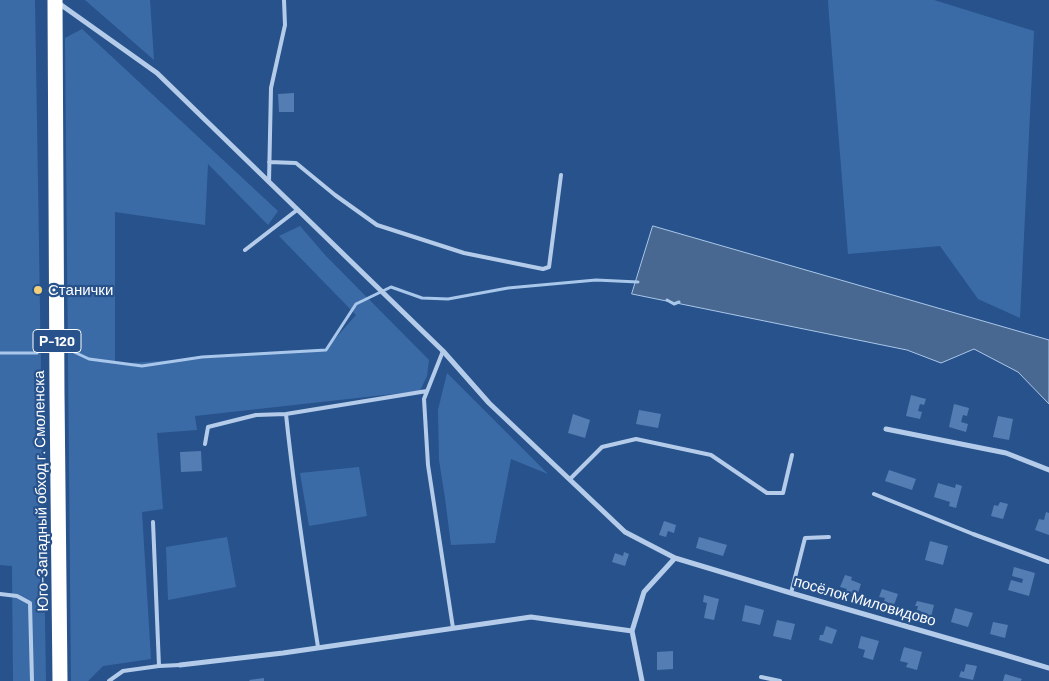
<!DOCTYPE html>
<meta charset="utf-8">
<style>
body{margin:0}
canvas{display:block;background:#27528b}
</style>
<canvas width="1049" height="681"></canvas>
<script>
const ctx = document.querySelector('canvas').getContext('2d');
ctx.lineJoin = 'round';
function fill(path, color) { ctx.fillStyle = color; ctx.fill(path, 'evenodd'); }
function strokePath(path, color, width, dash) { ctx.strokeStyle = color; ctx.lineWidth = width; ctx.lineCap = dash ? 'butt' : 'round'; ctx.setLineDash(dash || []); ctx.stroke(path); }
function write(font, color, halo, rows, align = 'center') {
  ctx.font = font + ' Barlow,sans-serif'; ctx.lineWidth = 4.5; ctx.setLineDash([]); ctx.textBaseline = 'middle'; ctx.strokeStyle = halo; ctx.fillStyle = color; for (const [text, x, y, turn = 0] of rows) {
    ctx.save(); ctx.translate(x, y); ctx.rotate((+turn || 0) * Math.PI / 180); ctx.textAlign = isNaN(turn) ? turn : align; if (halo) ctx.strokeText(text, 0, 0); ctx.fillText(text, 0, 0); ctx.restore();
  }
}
fill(new Path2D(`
 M 0,0 L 35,0 L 46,681 L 13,681 L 12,566 L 0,565 Z
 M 85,0 L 150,0 L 154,60 Z
 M 828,0 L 934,0 L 1034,31 L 1020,318 L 978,299 L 940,246 L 848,254 L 829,16 Z
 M 82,29 L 278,211 L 268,225 L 208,164 L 205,225 L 115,212 L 115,364 L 325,350 L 356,315 L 279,236 L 300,226 L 326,256 L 429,360 L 427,376 L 420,391 L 195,416 L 197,430 L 157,433 L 163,509 L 142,512 L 151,659 L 103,666 L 88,681 L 71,681 L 65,38 Z
 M 447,373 L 548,474 L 511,459 L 495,543 L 451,545 L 445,498 L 439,460 L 438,410 Z
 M 359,467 L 367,516 L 309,526 L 300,473 Z
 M 227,537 L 236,587 L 168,600 L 166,547 Z`), '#3b6ba7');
const water = new Path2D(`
 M 653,226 L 1049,340 L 1049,404 L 1018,372 L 974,349 L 941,363 L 907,350 L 632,294 Z`);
fill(water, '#496891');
strokePath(water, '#a9c7ea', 1);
strokePath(new Path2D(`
 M 667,300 L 674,304 L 679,302
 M 72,351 L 89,359 L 142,366 L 202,357 L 326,350 L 356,304 L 391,287 L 422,298 L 448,299 L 508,288 L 596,280 L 638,282
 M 0,353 L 37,353`), '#a9c7ea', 3);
fill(new Path2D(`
 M 294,93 L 294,112 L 279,112 L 278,94 Z
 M 911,395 L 926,399 L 924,405 L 920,404 L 918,411 L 922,412 L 920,419 L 906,416 Z
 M 954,404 L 969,408 L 967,416 L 963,415 L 961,422 L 968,424 L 966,432 L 949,427 Z
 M 639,410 L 661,414 L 658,428 L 636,424 Z
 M 573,414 L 590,420 L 585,438 L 568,433 Z
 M 998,416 L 1013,419 L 1009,440 L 993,437 Z
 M 201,451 L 202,471 L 181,472 L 180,452 Z
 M 889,470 L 916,479 L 912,490 L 885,481 Z
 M 938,483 L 955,488 L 956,484 L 962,486 L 956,508 L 949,506 L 950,502 L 934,497 Z
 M 1000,502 L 1008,504 L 1003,519 L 991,516 L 994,505 L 998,506 Z
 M 1046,512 L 1049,513 L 1049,535 L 1035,530 L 1039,519 L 1044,520 Z
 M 664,521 L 676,525 L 674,533 L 668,531 L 666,537 L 659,535 Z
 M 699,537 L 727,545 L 723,556 L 696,548 Z
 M 930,541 L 948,546 L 943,565 L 925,560 Z
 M 624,552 L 629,554 L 625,566 L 612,562 L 615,553 L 623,556 Z
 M 1014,567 L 1035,573 L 1029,596 L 1008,590 L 1011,580 L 1022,583 L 1023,579 L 1012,576 Z
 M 845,575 L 852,577 L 851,580 L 861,584 L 857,596 L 845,592 L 847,589 L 840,587 Z
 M 882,589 L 898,594 L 894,605 L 884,601 L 885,598 L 879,597 Z
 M 704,595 L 719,599 L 714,620 L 704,618 L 707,603 L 703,602 Z
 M 917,601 L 934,605 L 931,617 L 920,614 L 921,611 L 917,610 L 918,606 L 915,606 Z
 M 745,605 L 764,610 L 760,625 L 742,621 Z
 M 955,608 L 973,613 L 968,627 L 951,622 Z
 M 777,620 L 795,624 L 791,640 L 773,636 Z
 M 993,622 L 1008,625 L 1005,638 L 990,634 Z
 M 826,626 L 837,630 L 832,644 L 819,640 L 820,635 L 823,635 Z
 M 861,636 L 879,641 L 873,660 L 863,657 L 865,650 L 858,648 Z
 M 904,647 L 922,652 L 917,670 L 906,667 L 908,663 L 900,661 Z
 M 673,651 L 673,669 L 657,670 L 657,652 Z
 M 966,664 L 977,666 L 973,680 L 959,677 L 961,671 L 964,672 Z
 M 1005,674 L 1022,679 L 1021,681 L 1003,681 Z
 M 264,678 L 264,681 L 250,681 L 249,680 Z`), '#537db3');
strokePath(new Path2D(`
 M 269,162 L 296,163 L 335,195 L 377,225 L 464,253 L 543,269 L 549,267 L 561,175
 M 269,182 L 271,88 L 285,25 L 284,0
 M 245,250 L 297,210
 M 443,351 L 424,399 L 428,465 L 453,628
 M 205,444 L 208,427 L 256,415 L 286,414
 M 570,479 L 602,447 L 636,439 L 711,455 L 767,493 L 783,493 L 792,455
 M 874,494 L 973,534 L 1049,562
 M 153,522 L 159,666 L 180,665
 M 791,593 L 805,538 L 829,537
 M 0,594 L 17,596 L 30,603 L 32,681
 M 318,647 C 306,570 294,492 286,414 L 427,391
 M 761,677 L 780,681
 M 109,681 L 123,671 L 159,666`), '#b4ccea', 4);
strokePath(new Path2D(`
 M 57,2 L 157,73 L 443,351 L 489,403 L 625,532 L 675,558 L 791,593 L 1002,654 L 1049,668
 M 886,429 L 1006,453 L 1049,470
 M 180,665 L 283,653 L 531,617 L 632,631
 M 642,681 L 632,631 L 644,592 L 675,558`), '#b4ccea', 5);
strokePath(new Path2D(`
 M 55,0 L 57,393 L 60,681`), '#fff', 15);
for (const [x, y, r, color] of [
 [38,290,5,"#f2d07a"]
]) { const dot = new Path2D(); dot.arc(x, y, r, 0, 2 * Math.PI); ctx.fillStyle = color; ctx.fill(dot); strokePath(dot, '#27528b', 2); }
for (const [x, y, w] of [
 [57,341,48]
]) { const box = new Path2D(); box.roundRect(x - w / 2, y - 11.5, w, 23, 4); ctx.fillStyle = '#27528b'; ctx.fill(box); strokePath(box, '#fff', 1); }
write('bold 14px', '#fff', null, [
 ["Р-120",57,341]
]);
write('15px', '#fff', '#27528b', [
 ["Станички",48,290]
], 'left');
write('15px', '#fff', '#27528b', [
 ["Юго-Западный обход г. Смоленска",41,491,-91],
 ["посёлок Миловидово",865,601,16]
]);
</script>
